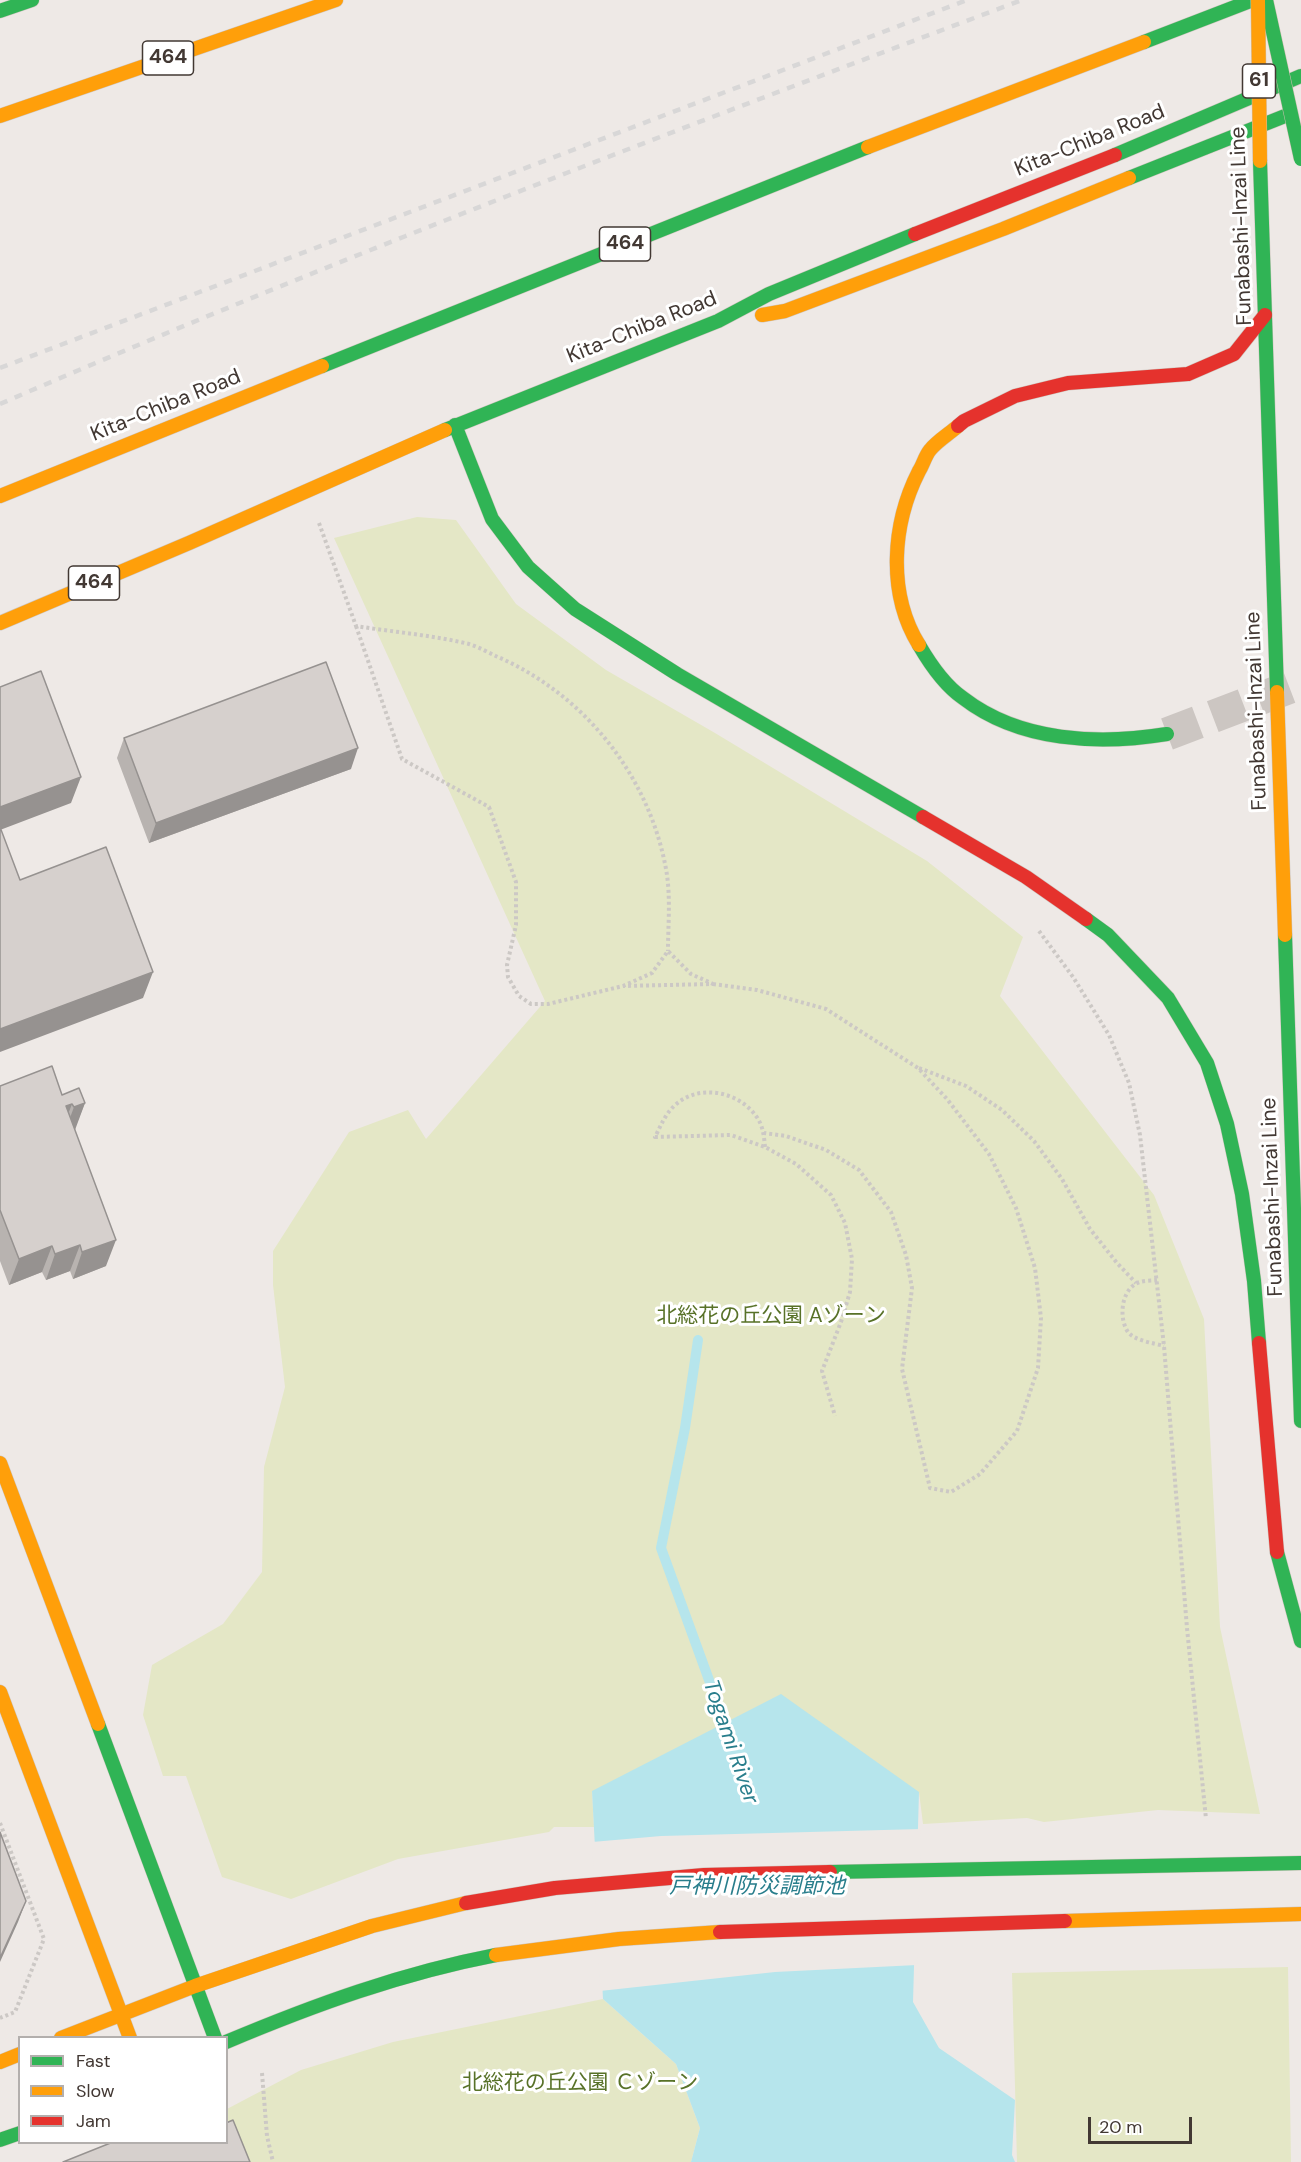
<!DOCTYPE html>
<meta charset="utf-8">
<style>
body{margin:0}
#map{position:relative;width:1301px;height:2162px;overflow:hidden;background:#eee9e6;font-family:"DM Sans",sans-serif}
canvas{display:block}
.legend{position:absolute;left:18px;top:2036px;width:210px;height:108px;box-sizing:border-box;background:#fff;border:2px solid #b3afad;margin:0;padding:8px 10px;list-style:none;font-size:18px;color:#423833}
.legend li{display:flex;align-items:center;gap:12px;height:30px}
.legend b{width:30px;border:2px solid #b3afad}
.scale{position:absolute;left:1088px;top:2117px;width:104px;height:27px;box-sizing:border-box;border:3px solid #423833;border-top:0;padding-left:8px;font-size:18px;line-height:21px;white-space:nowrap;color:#423833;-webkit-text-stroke:4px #fff;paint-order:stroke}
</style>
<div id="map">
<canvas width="1301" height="2162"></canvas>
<ul class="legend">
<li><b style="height:8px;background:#30b455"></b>Fast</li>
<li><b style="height:8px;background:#ff9f0a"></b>Slow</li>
<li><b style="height:8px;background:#e5322d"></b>Jam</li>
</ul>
<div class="scale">20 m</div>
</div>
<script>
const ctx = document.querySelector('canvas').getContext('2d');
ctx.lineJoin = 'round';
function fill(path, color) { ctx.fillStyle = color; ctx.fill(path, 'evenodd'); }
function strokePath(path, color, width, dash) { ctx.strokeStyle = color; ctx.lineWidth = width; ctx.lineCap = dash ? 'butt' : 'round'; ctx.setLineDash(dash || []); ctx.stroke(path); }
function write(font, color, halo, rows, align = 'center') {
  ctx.font = font + ' "DM Sans","Noto Sans JP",sans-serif'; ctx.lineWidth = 6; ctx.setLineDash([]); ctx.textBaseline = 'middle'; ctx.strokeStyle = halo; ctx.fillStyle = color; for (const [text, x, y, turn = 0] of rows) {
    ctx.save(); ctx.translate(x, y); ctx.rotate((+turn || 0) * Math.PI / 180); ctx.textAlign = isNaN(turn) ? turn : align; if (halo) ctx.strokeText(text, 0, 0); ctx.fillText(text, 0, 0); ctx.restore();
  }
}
fill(new Path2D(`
 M 417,517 L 456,520 L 516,604 L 606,670 L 715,733 L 927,861 L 1023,937 L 1000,996 L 1154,1195 L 1204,1319 L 1220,1627 L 1260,1814 L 1158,1810 L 1044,1822 L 1027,1818 L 923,1824 L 919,1792 L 592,1791 L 594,1827 L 554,1827 L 549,1832 L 398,1859 L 291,1899 L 222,1877 L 186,1776 L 163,1776 L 143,1715 L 152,1665 L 223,1624 L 262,1572 L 264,1467 L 285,1387 L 273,1285 L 273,1251 L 349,1132 L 408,1110 L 426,1139 L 545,1001 L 334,538 Z
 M 1288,1967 L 1291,2162 L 1017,2162 L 1012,1973 Z
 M 603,1999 L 676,2064 L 700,2128 L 691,2162 L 233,2162 L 226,2142 L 227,2109 L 301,2070 L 393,2042 Z`), '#e4e7c6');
fill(new Path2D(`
 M 781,1694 L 919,1792 L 913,2002 L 939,2048 L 1015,2100 L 1012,2155 L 1015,2162 L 691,2162 L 700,2128 L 676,2064 L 603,1999 L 592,1791 Z`), '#b6e5ec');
fill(new Path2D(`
 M 921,1829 L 917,1965 L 775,1972 L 600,1991 L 592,1842 L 661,1836 Z`), '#eee9e6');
strokePath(new Path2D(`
 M 698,1340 L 685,1428 L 661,1548 L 729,1735`), '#b6e5ec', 10);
strokePath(new Path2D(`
 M 1167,734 L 1301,683`), '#ccc6c2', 33, [33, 16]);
const fast = new Path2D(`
 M 0,11 L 32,0
 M 1144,42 L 1253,0
 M 1115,155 L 1301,76
 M 1260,161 L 1277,692
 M 1129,178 L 1285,116
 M 322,366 L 868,147
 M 455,425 L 492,519 L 528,567 L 575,609 L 677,674 L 923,817
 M 445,430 L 718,321 L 769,294 L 915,234
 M 919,645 C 930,664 944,685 963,698 C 1020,742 1099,745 1167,734
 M 1086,919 L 1108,935 L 1168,998 L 1207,1063 L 1227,1124 L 1242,1194 L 1254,1281 L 1259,1343
 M 1285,935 L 1301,1421
 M 1277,1552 L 1301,1641
 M 98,1724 L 215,2038
 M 830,1872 L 1301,1863
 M 226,2042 C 314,2005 402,1973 496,1955
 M 0,2140 L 20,2133`);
const slow = new Path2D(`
 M 0,116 L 336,0
 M 868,147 L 1144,42
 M 762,315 L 785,311 L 1003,229 L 1129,178
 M 0,496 L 322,366
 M 0,623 L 189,543 L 445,430
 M 919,645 C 887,593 892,524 919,471 C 923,465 925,456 930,450 C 937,441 949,434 958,426
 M 1277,692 L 1285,935
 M 0,1463 L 98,1724
 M 0,1692 L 130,2038
 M 1065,1921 L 1301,1914
 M 496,1955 L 619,1939 L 720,1932
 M 61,2038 L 195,1986 L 372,1926 L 466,1903
 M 0,2062 L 20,2054`);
const jam = new Path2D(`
 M 915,234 L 1115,155
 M 958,426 L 964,421 L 1015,396 L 1068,383 L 1188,374 L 1234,354 L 1265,315
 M 923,817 L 1026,877 L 1086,919
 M 1259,1343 L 1277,1552
 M 466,1903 L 555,1888 L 704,1875 L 830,1872
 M 720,1932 L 1065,1921`);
strokePath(fast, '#cec5be', 15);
strokePath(slow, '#cec5be', 15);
strokePath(jam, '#cec5be', 15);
strokePath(new Path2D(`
 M 319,523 L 356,626 C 393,632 432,635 469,644 C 479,647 489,653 498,657 C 585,695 649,776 666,869 C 671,896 668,925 668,951
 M 356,626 L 402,759 L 489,807 L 516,882 L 516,925 L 507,965 L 508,977 L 519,996 L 531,1004 L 548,1004 L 623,986 L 652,973 L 668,951 L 691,974 L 713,984 L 623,986
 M 1039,931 L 1073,977 L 1109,1035 L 1129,1083 L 1140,1135 L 1164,1346 L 1187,1628 L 1206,1819
 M 713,984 L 757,990 L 826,1009 L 918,1068 L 947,1099 L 989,1154 L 1016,1208 L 1035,1268 L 1041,1318 L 1038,1368 L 1017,1431 L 980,1474 L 951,1492 L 930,1488 L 902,1369 L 912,1288 L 906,1255 L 891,1212 L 859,1170 L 826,1150 L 786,1136 L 764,1133
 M 919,1068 L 966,1086 L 1002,1110 L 1034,1141 L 1062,1179 L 1090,1229 L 1117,1263 L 1136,1283
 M 765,1147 C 764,1136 763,1125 756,1116 C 738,1091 698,1083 674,1106 C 665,1115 661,1125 655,1137 L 731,1135 L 765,1147 L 796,1164 L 831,1195 L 845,1223 L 852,1259 L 850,1292 L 841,1322 L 822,1371 L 835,1416
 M 1157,1280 C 1150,1281 1140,1280 1134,1285 C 1121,1294 1119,1319 1128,1332 C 1135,1341 1154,1343 1164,1346
 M 0,1823 L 44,1939 L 15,2012 L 0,2018
 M 262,2073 L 267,2136 L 273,2162`), '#ccc8c5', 4, [3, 3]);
strokePath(fast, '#30b455', 14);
strokePath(slow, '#ff9f0a', 14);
strokePath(jam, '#e5322d', 14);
strokePath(new Path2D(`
 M 0,368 L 967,0
 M 0,404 C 336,258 679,129 1022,0`), '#d8d7d7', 4.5, [8, 8]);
const fastBridge = new Path2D(`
 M 1266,0 L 1301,159`);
const slowBridge = new Path2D(`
 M 1258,0 L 1260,161`);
strokePath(fastBridge, '#d0bfb3', 15, []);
strokePath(slowBridge, '#d0bfb3', 15, []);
strokePath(fastBridge, '#30b455', 14);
strokePath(slowBridge, '#ff9f0a', 14);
fill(new Path2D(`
 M 124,738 L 351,769 L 149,843 L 117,758 Z
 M 0,1086 L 62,1095 L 85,1103 L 74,1130 L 106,1266 L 73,1279 L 70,1271 L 46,1280 L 42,1272 L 9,1285 L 0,1261 Z`), '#b8b3b0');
fill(new Path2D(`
 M 358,748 L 351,769 L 149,843 L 156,823 Z
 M 81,777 L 71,803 L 0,830 L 0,807 Z
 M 153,972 L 143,998 L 0,1052 L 0,1029 Z
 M 85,1103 L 75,1130 L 64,1134 L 74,1107 Z
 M 72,1104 L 62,1130 L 66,1106 Z
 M 116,1240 L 106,1266 L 73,1279 L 82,1252 Z
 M 80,1245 L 70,1271 L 46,1280 L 55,1254 Z
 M 52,1246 L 42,1272 L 9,1285 L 19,1259 Z
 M 26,1901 L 18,1922 L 0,1962 L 0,1958 Z`), '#969290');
const building = new Path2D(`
 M 326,662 L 358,748 L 156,823 L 124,738 Z
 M 41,671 L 81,777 L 0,807 L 0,687 Z
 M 0,827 L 20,880 L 106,847 L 153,972 L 0,1029 Z
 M 52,1066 L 62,1095 L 79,1088 L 85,1103 L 74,1107 L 72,1104 L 66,1106 L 116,1240 L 82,1252 L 80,1245 L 55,1254 L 52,1246 L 19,1259 L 0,1210 L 0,1086 Z
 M 0,1832 L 26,1901 L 0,1958 Z
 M 233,2120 L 250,2162 L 63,2162 L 113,2142 L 226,2142 L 226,2123 Z`);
fill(building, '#d6d0cd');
strokePath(building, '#969290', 1.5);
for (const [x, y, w] of [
 [168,58,51],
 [1259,81,33],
 [625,244,51],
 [94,583,51]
]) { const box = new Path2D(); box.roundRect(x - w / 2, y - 17, w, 34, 4.5); ctx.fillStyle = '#fff'; ctx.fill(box); strokePath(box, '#423833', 1.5); }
write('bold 20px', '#423833', null, [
 ["464",168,58],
 ["61",1259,81],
 ["464",625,244],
 ["464",94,583]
]);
write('21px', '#423833', '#fff', [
 ["Kita-Chiba Road",1090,141,-22],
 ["Funabashi-Inzai Line",1242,226,-92],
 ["Kita-Chiba Road",642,328,-22],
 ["Kita-Chiba Road",166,406,-22],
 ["Funabashi-Inzai Line",1257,711,-92],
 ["Funabashi-Inzai Line",1273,1197,-92]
]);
write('21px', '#587228', '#fff', [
 ["北総花の丘公園 Aゾーン",771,1316],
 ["北総花の丘公園 Ｃゾーン",580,2083]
]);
write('italic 22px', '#297e8c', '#fff', [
 ["Togami River",730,1742,71],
 ["戸神川防災調節池",757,1887]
]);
</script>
